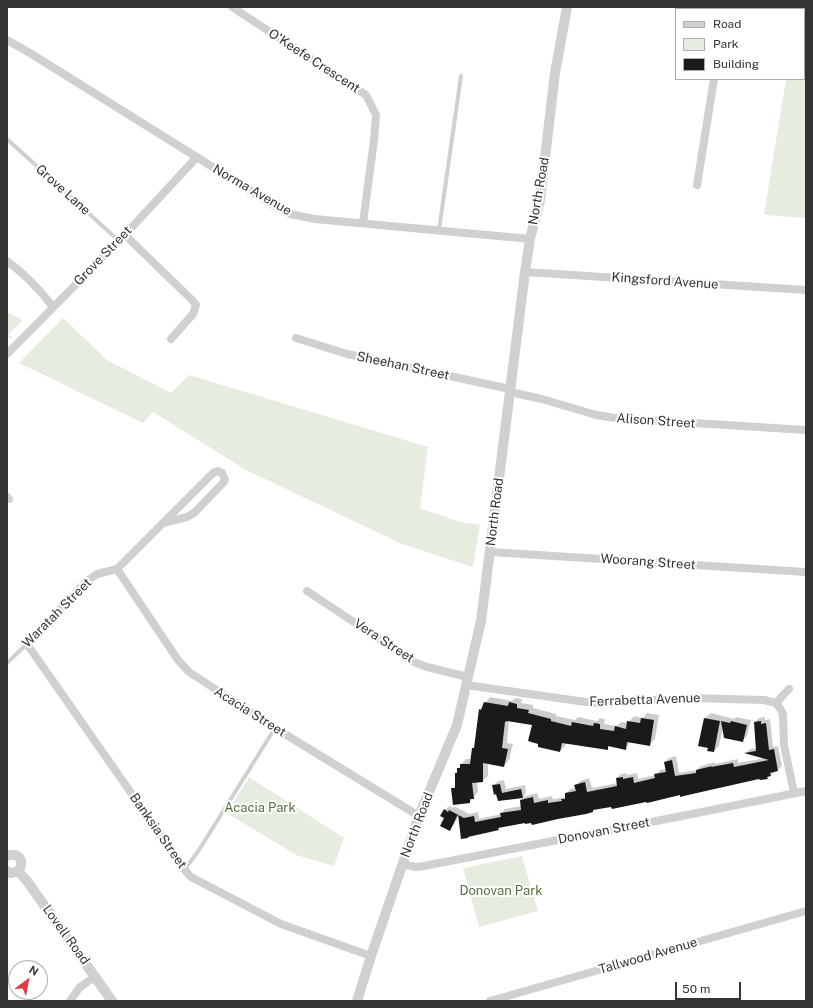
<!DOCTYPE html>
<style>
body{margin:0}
#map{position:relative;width:813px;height:1008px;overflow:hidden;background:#fff;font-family:"Public Sans",sans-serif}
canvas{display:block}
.frame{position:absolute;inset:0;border:8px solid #333;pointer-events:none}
.legend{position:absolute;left:675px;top:8px;width:130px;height:72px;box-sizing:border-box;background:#fff;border:1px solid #adadad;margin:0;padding:5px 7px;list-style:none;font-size:12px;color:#333}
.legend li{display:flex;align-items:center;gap:8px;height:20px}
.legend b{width:20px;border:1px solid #adadad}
.north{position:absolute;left:8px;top:960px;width:40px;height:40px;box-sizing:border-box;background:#fff;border:1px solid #adadad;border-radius:50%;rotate:32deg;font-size:11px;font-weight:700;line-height:16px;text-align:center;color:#333}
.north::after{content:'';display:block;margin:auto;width:14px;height:18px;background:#e63946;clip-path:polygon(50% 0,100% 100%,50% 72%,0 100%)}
.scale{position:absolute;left:675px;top:982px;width:66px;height:18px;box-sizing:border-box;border:2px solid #333;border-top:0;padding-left:5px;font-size:12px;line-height:14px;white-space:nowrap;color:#333;-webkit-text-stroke:3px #fff;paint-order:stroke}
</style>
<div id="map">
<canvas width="813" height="1008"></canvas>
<div class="frame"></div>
<ul class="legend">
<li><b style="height:5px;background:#d0d0d0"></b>Road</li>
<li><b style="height:11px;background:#e6ecdf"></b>Park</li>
<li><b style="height:11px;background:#1a1a1a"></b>Building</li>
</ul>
<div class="north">N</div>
<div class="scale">50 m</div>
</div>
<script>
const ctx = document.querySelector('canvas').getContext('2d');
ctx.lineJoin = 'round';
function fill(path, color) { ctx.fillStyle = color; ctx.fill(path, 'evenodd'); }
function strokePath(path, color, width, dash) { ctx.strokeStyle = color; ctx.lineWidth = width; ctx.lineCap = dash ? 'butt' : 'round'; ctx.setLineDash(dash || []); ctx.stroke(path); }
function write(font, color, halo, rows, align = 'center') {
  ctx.font = font + ' "Public Sans",sans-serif'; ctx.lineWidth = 4; ctx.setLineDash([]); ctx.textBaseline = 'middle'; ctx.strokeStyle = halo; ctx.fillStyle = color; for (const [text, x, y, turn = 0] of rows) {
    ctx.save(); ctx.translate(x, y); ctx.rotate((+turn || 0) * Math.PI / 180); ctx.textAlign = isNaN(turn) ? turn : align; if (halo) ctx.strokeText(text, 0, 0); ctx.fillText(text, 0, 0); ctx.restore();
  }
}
fill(new Path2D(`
 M 797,7 L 804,7 L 806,9 L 806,218 L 764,215 L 786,79 L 804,79 L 804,9 L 797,9 Z
 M 7,312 L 23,320 L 7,336 Z
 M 63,318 L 107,360 L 171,393 L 189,375 L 428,447 L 420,508 L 460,522 L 480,525 L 473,567 L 402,544 L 246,470 L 153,412 L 143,423 L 19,363 Z
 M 249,777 L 344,838 L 334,866 L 296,855 L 227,813 Z
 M 522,856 L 538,911 L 479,927 L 463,868 Z`), '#e6ecdf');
fill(new Path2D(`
 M 490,697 L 512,701 L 515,698 L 522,699 L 521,703 L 533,705 L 533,708 L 556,714 L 556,716 L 575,720 L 578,717 L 597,721 L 600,718 L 605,719 L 604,724 L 617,726 L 621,722 L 628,723 L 634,716 L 643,718 L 647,713 L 659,715 L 655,739 L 649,745 L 631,741 L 625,749 L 610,746 L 607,749 L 566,742 L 565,746 L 560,751 L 533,724 L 509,720 L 507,743 L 513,744 L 509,760 L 504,766 L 488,763 L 488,776 L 482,781 L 477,782 L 478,792 L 470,802 L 452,789 L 456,785 L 456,773 L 461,764 L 466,759 L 471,759 L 473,748 L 475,746 L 480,710 Z
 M 711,713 L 734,719 L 736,717 L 751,720 L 747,736 L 742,741 L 723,728 L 719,746 L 714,751 L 709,747 L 700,745 L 705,718 Z
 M 765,717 L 765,720 L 770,719 L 773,747 L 778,746 L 782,766 L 767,778 L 760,777 L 647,801 L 596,808 L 593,811 L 501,826 L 498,829 L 462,838 L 459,815 L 454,825 L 449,829 L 445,818 L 445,810 L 449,806 L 453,808 L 454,806 L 469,814 L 478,812 L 479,819 L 501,814 L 505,809 L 522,806 L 521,801 L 524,797 L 498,800 L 493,786 L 498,781 L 504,780 L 506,789 L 525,785 L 526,793 L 523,797 L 537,793 L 539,799 L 552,796 L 553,799 L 565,797 L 566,794 L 570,789 L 576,788 L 576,785 L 580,781 L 589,778 L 592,788 L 618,783 L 617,778 L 621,774 L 627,773 L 627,775 L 637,773 L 638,779 L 656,775 L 660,770 L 666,769 L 665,762 L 669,758 L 676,756 L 679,773 L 697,770 L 701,766 L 715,762 L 715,764 L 738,759 L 738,763 L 765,758 L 746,753 L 750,749 L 757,748 L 755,722 L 759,718 Z`), '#0003');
fill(new Path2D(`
 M 484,702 L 508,706 L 509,702 L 517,704 L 517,708 L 529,710 L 528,713 L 551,719 L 551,721 L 571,726 L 572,722 L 593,726 L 594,723 L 600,724 L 600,729 L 614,731 L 615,726 L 626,729 L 627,721 L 640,723 L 641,718 L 654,720 L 650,746 L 627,742 L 626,750 L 608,746 L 608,750 L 562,743 L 560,752 L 538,747 L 538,744 L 528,741 L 532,725 L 507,721 L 505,722 L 502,748 L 508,749 L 504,767 L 483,763 L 483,782 L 472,783 L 474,799 L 470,799 L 470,803 L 453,805 L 451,788 L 455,788 L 455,773 L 457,773 L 457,768 L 460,768 L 460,764 L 470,764 L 472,748 L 474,748 L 479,709 L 481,710 Z
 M 704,718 L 720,721 L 714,752 L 707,751 L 708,748 L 698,746 Z
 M 721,721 L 730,723 L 731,721 L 747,725 L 743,742 L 724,738 Z
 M 761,721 L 761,724 L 766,723 L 769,750 L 774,749 L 778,771 L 770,773 L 771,776 L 767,777 L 768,779 L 760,780 L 759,779 L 688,795 L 680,797 L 680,795 L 647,803 L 646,802 L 612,809 L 611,807 L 593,810 L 593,812 L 586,814 L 558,819 L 532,825 L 531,823 L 525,824 L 525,823 L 498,828 L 499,830 L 468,837 L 468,838 L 461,839 L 458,814 L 450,831 L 440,826 L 444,818 L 440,816 L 444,809 L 448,812 L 449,810 L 464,818 L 474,816 L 475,822 L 501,817 L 500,813 L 521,810 L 520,800 L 533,797 L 534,803 L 548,800 L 548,803 L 562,801 L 561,799 L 565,799 L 565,793 L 576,791 L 574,785 L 585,782 L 587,792 L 617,786 L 616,778 L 623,777 L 623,779 L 633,777 L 634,783 L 655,778 L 654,774 L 666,772 L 664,762 L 672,760 L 675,776 L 696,773 L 696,770 L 712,766 L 711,767 L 733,763 L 734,767 L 769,760 L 744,753 L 756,751 L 754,722 Z
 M 500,784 L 502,793 L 521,789 L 523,798 L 498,801 L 496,794 L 494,795 L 492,785 Z`), '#1a1a1a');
strokePath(new Path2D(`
 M 7,334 L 11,338`), '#cdcdcd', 1.5, [2, 2]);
strokePath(new Path2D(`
 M 7,139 L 119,241
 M 439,230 L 461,76
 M 7,663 L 27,644
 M 185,869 L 199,850 L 275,728`), '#d0d0d0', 4);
strokePath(new Path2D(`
 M 232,7 L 366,95 L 376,115 L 374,140 L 363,223
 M 723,9 L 724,7
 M 7,40 L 30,53 L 275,206 L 290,214 L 315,219 L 530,239
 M 697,185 L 714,79
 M 125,235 L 192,300 L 196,305 L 193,314 L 171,339
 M 7,261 C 25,274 40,290 53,307
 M 525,272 L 806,290
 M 296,338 L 347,354 L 510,389
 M 7,354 L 119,241 L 197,157
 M 510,392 L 542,399 L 596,415 L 615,418 L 806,430
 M 7,497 L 9,499
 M 163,523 L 187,517 L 194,513 L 223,483 L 225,480 L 222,473 L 218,471 L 213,473 L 117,569 L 97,574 L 87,581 L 27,644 L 185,870 L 191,877 L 281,924 L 371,956
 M 490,552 L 806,572
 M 117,569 L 178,660 L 189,672 L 275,728 L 419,816
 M 307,591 L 414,662 L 427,667 L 468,677
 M 466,685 L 593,703 L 691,698 L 764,700 L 776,703
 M 789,689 L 776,703 L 781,710 L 783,714 L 784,745 L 794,793
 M 402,864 L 416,867 L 424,866 L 687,815 L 806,791
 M 70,1001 L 80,987 L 96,976
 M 490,1001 L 806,911`), '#d0d0d0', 8);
strokePath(new Path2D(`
 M 7,856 C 18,851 26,862 18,871 L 11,873 L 7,871
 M 18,871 L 27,881 L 112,1001
 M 357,1001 L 371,956 L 419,816 L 457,725 L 474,651 L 481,621 L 525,272 L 530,239 L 540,200 L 555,73 L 567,7`), '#d0d0d0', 10);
write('13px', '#333', '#fff', [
 ["O'Keefe Crescent",314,61,33],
 ["Grove Lane",63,190,42],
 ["Norma Avenue",252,190,30],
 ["North Road",539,191,-80],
 ["Grove Street",103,256,-46],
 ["Kingsford Avenue",665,281,4],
 ["Sheehan Street",403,366,12],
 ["Alison Street",656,421,4],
 ["North Road",495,512,-83],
 ["Woorang Street",648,562,4],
 ["Waratah Street",57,613,-45],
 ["Vera Street",384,641,33],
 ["Ferrabetta Avenue",645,700,-2],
 ["Acacia Street",250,712,32],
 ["North Road",417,825,-69],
 ["Banksia Street",158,831,55],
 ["Donovan Street",604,831,-11],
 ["Lovell Road",66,935,54],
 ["Tallwood Avenue",648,956,-16]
]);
write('13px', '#56703f', '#fff', [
 ["Acacia Park",260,808],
 ["Donovan Park",501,891]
]);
</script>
